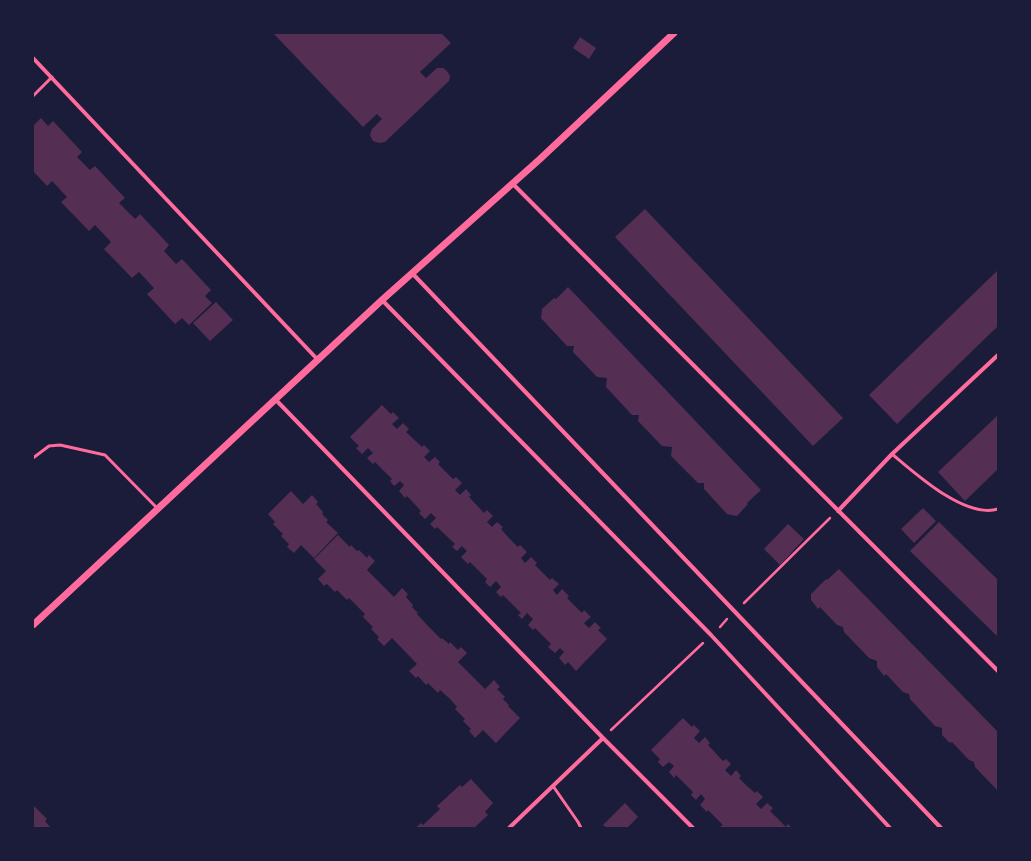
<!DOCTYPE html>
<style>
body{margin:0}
#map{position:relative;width:1031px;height:861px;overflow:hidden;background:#1b1b3a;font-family:"Source Sans 3",sans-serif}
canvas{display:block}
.frame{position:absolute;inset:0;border:34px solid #1b1b3a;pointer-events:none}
</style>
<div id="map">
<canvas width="1031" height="861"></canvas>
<div class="frame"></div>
</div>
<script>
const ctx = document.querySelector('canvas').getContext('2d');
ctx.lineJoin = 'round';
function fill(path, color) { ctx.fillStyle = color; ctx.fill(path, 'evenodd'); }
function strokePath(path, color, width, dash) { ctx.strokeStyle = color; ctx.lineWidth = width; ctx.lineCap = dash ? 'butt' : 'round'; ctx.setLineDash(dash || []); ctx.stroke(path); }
fill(new Path2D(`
 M 273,33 L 441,33 L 451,43 L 420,72 L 426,78 L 437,68 L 443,68 L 447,71 L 450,76 L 449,81 L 385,142 L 379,143 L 373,141 L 370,135 L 372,129 L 382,119 L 377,114 L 363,127 Z
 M 580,37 L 596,48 L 589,59 L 573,48 Z
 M 41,118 L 48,126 L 53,121 L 82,152 L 77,157 L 90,170 L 95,166 L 125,198 L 119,203 L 135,219 L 140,214 L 169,245 L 164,251 L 176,264 L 182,259 L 211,290 L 205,296 L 212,303 L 189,325 L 182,318 L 175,324 L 147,294 L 154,288 L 139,272 L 132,278 L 104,249 L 111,242 L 95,225 L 89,231 L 61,202 L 67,197 L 52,181 L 47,186 L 33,171 L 33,126 Z
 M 645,209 L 843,418 L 813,446 L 615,237 Z
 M 998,270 L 998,326 L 897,424 L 869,395 Z
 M 568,287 L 761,490 L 747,503 L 748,504 L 737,516 L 727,514 L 704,489 L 704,483 L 698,483 L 671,456 L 672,447 L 662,446 L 638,421 L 639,415 L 632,415 L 606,387 L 607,378 L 597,377 L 573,352 L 574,346 L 567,346 L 541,318 L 542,309 L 554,298 L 556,299 Z
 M 216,302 L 233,320 L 210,341 L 193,323 Z
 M 382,405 L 391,414 L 393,412 L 399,418 L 392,424 L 397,429 L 403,423 L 409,429 L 406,432 L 422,447 L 424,445 L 430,451 L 424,457 L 429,462 L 435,457 L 440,462 L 438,464 L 453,479 L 456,477 L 462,483 L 455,490 L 460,495 L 466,489 L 471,495 L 469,497 L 484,513 L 487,510 L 493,516 L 487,522 L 492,527 L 497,522 L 503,527 L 501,529 L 509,538 L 518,547 L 520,545 L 527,552 L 521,558 L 525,563 L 531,557 L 537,563 L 535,565 L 550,580 L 552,578 L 559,584 L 553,590 L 557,595 L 562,589 L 569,596 L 567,598 L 582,613 L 584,610 L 591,617 L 584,623 L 589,628 L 595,622 L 601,628 L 598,630 L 607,639 L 576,671 L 568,662 L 565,665 L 559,658 L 564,652 L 560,648 L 555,653 L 548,647 L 551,644 L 535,628 L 533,630 L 528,625 L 533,619 L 527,613 L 522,619 L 518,615 L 521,613 L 503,595 L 501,597 L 496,592 L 501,587 L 496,581 L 490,587 L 485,582 L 487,579 L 470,562 L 468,564 L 461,557 L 467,551 L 462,546 L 457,551 L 452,547 L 455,544 L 437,527 L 435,529 L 430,524 L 436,518 L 431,513 L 425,519 L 419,513 L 421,511 L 407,496 L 405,498 L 399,491 L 404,485 L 400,481 L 394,486 L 390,481 L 392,479 L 375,462 L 373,464 L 367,458 L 373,453 L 368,448 L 362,454 L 356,448 L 359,446 L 350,437 Z
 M 998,415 L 998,469 L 965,501 L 938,472 Z
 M 291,491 L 303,504 L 312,495 L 318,502 L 316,504 L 323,512 L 322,514 L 328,520 L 326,522 L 338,533 L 314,558 L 301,545 L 294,553 L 287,547 L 289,544 L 281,536 L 283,534 L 273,524 L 275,522 L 268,514 Z
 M 923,508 L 936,521 L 914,543 L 901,529 Z
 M 939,522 L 998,580 L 998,637 L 910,551 Z
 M 788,524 L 804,539 L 780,565 L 764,549 Z
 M 338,535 L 350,547 L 351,545 L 357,551 L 359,550 L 367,558 L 369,555 L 375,561 L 367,570 L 394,597 L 402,588 L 408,594 L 406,597 L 413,605 L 412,607 L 418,613 L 417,614 L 429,627 L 441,639 L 442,638 L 449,644 L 450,642 L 458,650 L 461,647 L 467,653 L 458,662 L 485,689 L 494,680 L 500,687 L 497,689 L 505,697 L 503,699 L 509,705 L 508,706 L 520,718 L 496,743 L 483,730 L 475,738 L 469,731 L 471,729 L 463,721 L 465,719 L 455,709 L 457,707 L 449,698 L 440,690 L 438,693 L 428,683 L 426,685 L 418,676 L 416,678 L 409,671 L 417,664 L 392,638 L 384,646 L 377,639 L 379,637 L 371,629 L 373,627 L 363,617 L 365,614 L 349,598 L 347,600 L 337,590 L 335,592 L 327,584 L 324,586 L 318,579 L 326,571 L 314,559 Z
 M 839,569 L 998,732 L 998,791 L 975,767 L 974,762 L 969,760 L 952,742 L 950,743 L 942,735 L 942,728 L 935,726 L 910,699 L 909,694 L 903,692 L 886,674 L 884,676 L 877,667 L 877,661 L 869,658 L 844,632 L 843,627 L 837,625 L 820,607 L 818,609 L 811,600 L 811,594 L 826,579 L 827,580 Z
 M 683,718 L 692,727 L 694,725 L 700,731 L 694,738 L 699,743 L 705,737 L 710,743 L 708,745 L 723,761 L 726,759 L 731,764 L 725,770 L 731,776 L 736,770 L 741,776 L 739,778 L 746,785 L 755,793 L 757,791 L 763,797 L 756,804 L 761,809 L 767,803 L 773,808 L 770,811 L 786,827 L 788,824 L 792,828 L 733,828 L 732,827 L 721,828 L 720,827 L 723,825 L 708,810 L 707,812 L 700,805 L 705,799 L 701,794 L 696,800 L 691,795 L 693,792 L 676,775 L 674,778 L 669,772 L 674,766 L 669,762 L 663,767 L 658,762 L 660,759 L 651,750 Z
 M 471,779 L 493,803 L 485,812 L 488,815 L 474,828 L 415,828 L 421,823 L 423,825 L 440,809 L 437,806 L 460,785 L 462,787 Z
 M 625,803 L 638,817 L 627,828 L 607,828 L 603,825 Z
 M 33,805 L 47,819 L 45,821 L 51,828 L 33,828 Z`), '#542f53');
strokePath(new Path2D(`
 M 744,603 L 830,518
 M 720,627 L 727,619
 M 611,730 L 703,643`), '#ff6b9d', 2.5);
strokePath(new Path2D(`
 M 33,96 L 52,77
 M 892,454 C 916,474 965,519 998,509
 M 33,458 L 49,446 L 60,445 L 105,455 L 158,509
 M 553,786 L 578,822 L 581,828`), '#ff6b9d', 3);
strokePath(new Path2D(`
 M 33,58 L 318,360
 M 513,184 L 998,671
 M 412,273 L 941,828
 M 382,300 L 711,635 L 890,828
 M 276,400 L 603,738 L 693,828
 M 838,511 L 892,454 L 998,355
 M 509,828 L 603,738`), '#ff6b9d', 4);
strokePath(new Path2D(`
 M 33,625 L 382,300 L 540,159 L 674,33`), '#ff6b9d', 7);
</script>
